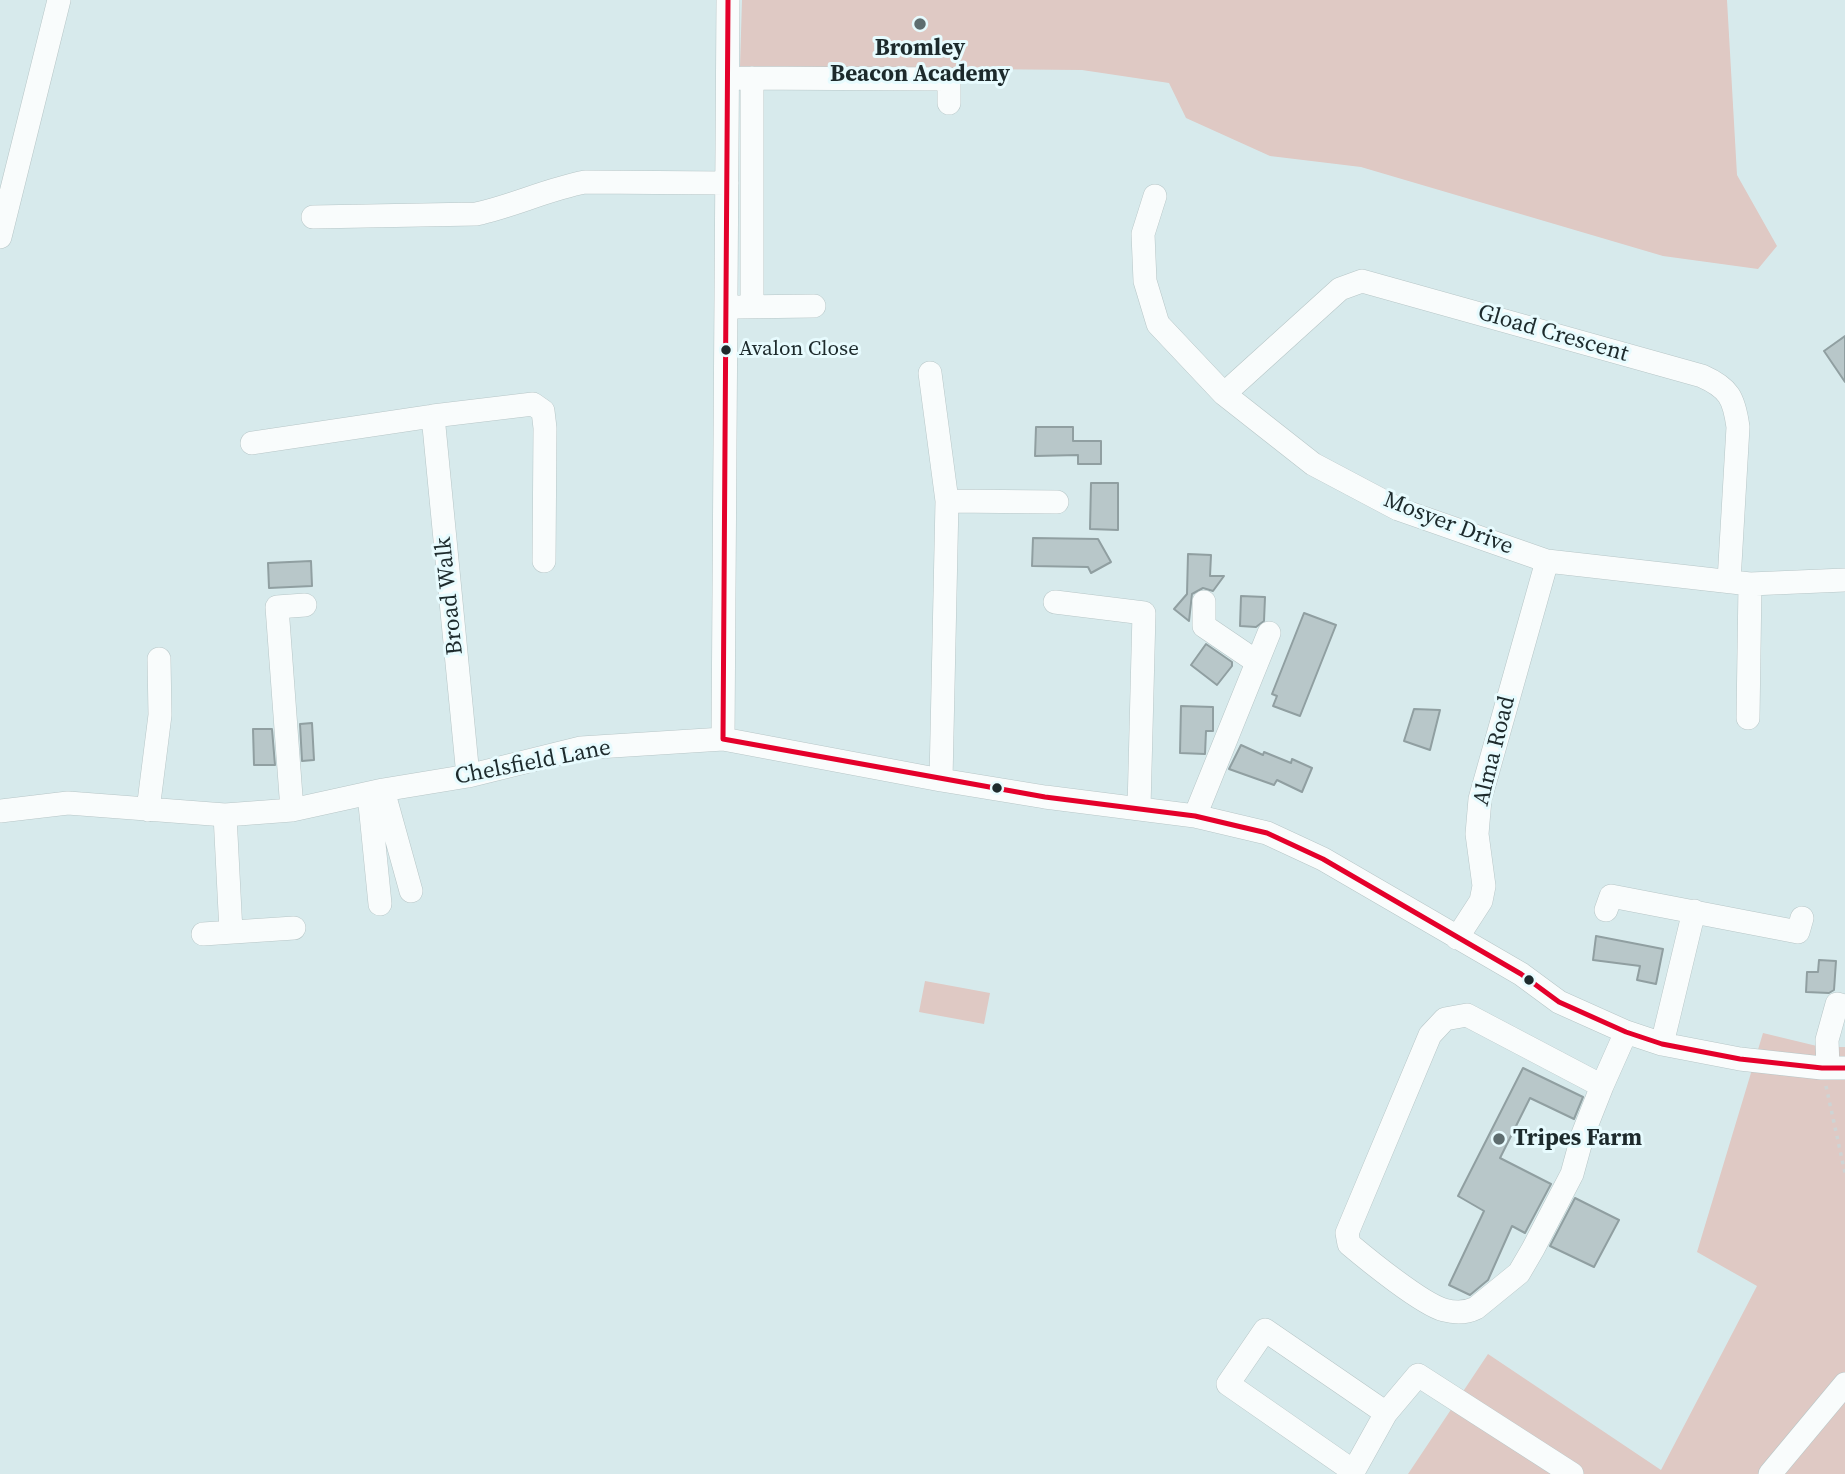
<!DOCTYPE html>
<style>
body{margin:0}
canvas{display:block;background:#d7eaec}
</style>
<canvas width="1845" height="1474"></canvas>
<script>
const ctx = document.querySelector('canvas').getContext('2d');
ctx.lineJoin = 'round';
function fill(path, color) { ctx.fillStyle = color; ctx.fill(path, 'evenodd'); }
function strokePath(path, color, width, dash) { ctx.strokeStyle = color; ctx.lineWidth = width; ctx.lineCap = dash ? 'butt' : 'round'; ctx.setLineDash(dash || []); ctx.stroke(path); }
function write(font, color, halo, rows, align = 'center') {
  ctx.font = font + ' "Source Serif 4",serif'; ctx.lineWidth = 6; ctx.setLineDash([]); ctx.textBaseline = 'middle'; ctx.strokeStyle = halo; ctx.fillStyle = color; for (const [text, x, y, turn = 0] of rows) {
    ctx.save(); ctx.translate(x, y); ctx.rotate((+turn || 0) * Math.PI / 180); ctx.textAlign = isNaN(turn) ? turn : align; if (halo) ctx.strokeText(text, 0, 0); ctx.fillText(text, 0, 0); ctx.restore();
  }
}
fill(new Path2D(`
 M 742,0 L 1727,0 L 1737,175 L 1777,246 L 1758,269 L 1663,256 L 1361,167 L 1270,156 L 1186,118 L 1169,83 L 1082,70 L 740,67 Z
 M 925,981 L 990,993 L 984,1024 L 919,1012 Z
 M 1763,1033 L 1821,1047 L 1845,1047 L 1845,1474 L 1408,1474 L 1488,1354 L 1661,1470 L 1757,1286 L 1697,1252 Z`), '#dfc9c4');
const building = new Path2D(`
 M 1845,336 L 1845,382 L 1824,351 Z
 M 1036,427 L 1073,427 L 1073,441 L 1101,441 L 1101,464 L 1078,464 L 1078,455 L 1035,456 Z
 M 1091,483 L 1118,483 L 1118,530 L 1090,529 Z
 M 1033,538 L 1098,539 L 1111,562 L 1091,573 L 1088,567 L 1032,566 Z
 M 1188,554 L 1211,555 L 1210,576 L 1224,576 L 1213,591 L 1203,588 L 1192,594 L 1189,621 L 1174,609 L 1187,594 Z
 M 311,561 L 312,586 L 269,588 L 268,563 Z
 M 1241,596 L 1265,597 L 1264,621 L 1256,627 L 1240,626 Z
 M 1304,613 L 1336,625 L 1300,716 L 1273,706 L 1277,696 L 1272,694 Z
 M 1206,644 L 1232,662 L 1232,666 L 1217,685 L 1191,665 Z
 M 1181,706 L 1213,707 L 1213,731 L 1206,731 L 1205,754 L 1180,753 Z
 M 1414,709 L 1440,710 L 1430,750 L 1404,741 Z
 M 312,723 L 314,760 L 302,761 L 300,724 Z
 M 253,729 L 272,729 L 275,765 L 254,765 Z
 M 1241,745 L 1263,755 L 1264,752 L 1291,763 L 1292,759 L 1312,768 L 1302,792 L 1277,780 L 1274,785 L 1229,769 Z
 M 1596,936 L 1663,949 L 1656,984 L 1637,980 L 1640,966 L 1593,960 Z
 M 1819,960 L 1836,961 L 1834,990 L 1829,993 L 1806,992 L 1807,972 L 1818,972 Z
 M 1523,1068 L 1583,1097 L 1574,1119 L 1530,1098 L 1500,1158 L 1551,1184 L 1525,1233 L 1512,1226 L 1488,1280 L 1470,1295 L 1449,1285 L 1484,1211 L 1458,1196 Z
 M 1575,1198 L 1619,1220 L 1594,1267 L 1550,1246 Z`);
fill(building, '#b8c7c9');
strokePath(building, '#909fa1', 2);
const minor = new Path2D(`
 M 728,78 L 949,79 L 949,103
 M 1155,196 L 1143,234 L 1145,281 L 1158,324 L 1224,394 L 1313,464 L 1398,509 L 1547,561 L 1750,584 L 1845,580
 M 313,217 L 476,214 C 513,206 548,189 585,182 L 727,183
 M 0,237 L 59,0
 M 752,306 L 752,78
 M 739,307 L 814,306
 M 930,373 L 947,501 L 941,780
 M 1224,394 L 1340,289 L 1362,281 L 1702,376 C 1729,388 1734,398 1738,427 L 1729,581
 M 433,416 L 468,776
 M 252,443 L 433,416 L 533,404 L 543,411 L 545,428 L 544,561
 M 947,501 L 1057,502
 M 1055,602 L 1144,613 L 1139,808
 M 1204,602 L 1204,626 L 1257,662
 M 1748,718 L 1750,584
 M 723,739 L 728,0
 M 383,790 L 411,891
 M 369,794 L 380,904
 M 148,810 L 160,715 L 159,659
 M 292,810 L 277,607 L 305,605
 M 0,811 L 68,803 L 225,815 L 292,810 L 383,790 L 468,776 L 581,748 L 723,739 L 941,780 L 1045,797 L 1195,816 L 1267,833 L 1323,859 L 1521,974 L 1559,1002 L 1626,1032 L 1662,1044 L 1740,1059 L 1822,1068 L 1845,1068
 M 225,815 L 231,932
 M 1195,816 L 1269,633
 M 1606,910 L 1611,896 L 1798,932 L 1802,918
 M 203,934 L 294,928
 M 1457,938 L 1481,901 L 1484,886 L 1477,834 L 1480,799 L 1547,561
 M 1662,1044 L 1694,911
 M 1828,1068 L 1827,1040 L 1837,1004 L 1845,1006
 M 1602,1086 L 1583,1134 L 1572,1174 L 1533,1249 L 1519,1273 L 1476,1308 C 1466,1313 1455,1313 1444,1310 C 1422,1304 1368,1260 1349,1244 L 1347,1233 L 1352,1221 L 1430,1035 L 1445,1019 L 1467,1015 L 1602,1086 L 1626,1032
 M 1353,1471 L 1228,1384 L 1265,1330 L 1386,1413
 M 1352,1474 L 1386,1413 L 1418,1375 L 1572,1474
 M 1770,1474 L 1845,1384`);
strokePath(minor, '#b7c6c7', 24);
strokePath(new Path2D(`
 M 1826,1086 L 1845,1173`), '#ced4d4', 3.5, [3.5, 5]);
strokePath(minor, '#f9fcfc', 23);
strokePath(new Path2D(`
 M 728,0 L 723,739 L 1045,797 L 1195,816 L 1267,833 L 1323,859 L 1521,974 L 1559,1002 L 1626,1032 L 1662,1044 L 1740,1059 L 1822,1068 L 1845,1068`), '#e4002b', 5);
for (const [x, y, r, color] of [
 [920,24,7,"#5e6d6f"],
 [726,350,6,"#1d2a2c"],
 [997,788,6,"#1d2a2c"],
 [1529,980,6,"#1d2a2c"],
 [1499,1139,7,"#5e6d6f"]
]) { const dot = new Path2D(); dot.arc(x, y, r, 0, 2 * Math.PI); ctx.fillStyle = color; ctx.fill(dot); strokePath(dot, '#e7fbfe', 2.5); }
write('21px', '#1d2a2c', '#e7fbfe', [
 ["Avalon Close",739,350]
], 'left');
write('bold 23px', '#1d2a2c', '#e7fbfe', [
 ["Bromley",920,49],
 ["Beacon Academy",920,75],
 ["Tripes Farm",1513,1139,"left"]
]);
write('23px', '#1d2a2c', '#e7fbfe', [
 ["Gload Crescent",1553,334,16],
 ["Mosyer Drive",1448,524,21],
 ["Broad Walk",450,596,-96],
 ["Alma Road",1495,751,-76],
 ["Chelsfield Lane",533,763,-11]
]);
</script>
